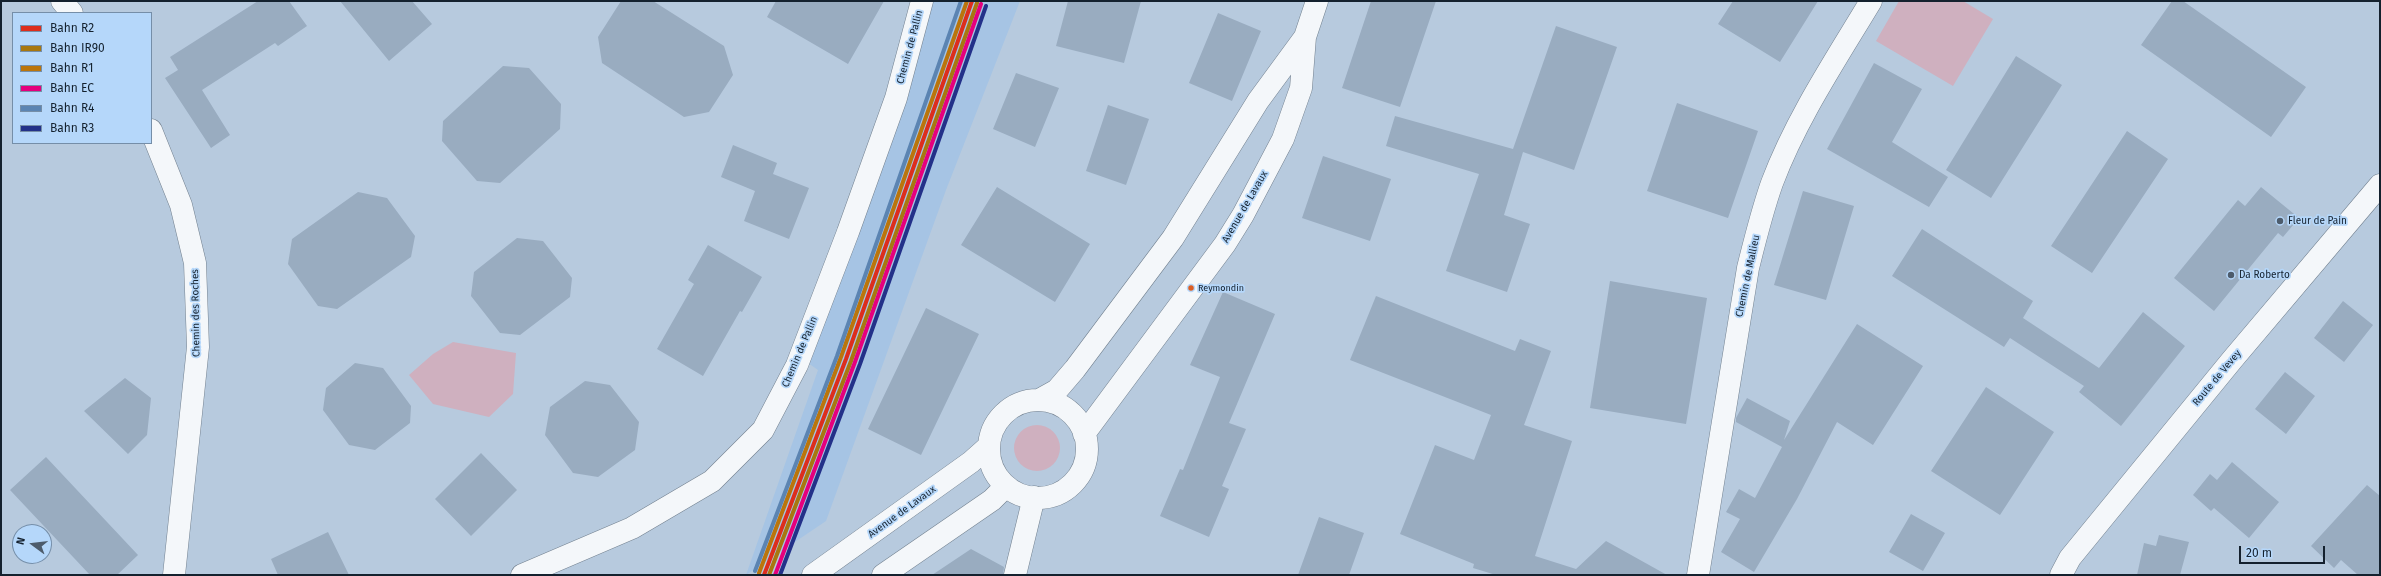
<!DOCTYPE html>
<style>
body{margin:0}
#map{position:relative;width:2381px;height:576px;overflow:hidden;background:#b7cade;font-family:"Fira Sans",sans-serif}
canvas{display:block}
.frame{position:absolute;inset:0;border:2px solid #14212e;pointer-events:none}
.legend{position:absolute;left:12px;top:12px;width:140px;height:132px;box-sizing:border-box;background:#b5d7fa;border:1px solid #758ea8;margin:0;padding:5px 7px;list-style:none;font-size:12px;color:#14212e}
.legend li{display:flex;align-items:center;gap:8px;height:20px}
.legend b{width:20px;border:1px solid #758ea8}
.north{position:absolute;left:12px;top:524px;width:40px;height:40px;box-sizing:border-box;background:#b5d7fa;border:1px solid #758ea8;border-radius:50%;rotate:285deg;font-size:11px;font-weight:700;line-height:16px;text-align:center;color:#14212e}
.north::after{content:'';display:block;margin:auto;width:14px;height:18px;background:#4d5c6c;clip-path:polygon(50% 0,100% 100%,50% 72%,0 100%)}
.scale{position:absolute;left:2239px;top:546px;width:86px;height:18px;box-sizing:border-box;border:2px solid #14212e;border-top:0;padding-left:5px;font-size:12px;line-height:14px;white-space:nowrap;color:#14212e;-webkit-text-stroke:3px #b5d7fa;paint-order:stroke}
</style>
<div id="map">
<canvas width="2381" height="576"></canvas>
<div class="frame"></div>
<ul class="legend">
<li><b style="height:5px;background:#dd2e1d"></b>Bahn R2</li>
<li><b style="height:5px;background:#a87710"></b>Bahn IR90</li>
<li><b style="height:5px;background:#bb750c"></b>Bahn R1</li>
<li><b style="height:5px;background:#e5007d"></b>Bahn EC</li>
<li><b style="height:5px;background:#5b84b2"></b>Bahn R4</li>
<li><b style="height:5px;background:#233189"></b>Bahn R3</li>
</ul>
<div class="north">N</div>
<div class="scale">20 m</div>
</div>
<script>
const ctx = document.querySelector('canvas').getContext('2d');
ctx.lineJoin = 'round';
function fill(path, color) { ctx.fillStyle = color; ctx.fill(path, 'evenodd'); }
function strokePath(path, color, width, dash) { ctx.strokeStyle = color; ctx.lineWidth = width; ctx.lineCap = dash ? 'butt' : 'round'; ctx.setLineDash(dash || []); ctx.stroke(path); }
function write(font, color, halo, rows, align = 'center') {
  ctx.font = font + ' "Fira Sans",sans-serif'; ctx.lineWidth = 3.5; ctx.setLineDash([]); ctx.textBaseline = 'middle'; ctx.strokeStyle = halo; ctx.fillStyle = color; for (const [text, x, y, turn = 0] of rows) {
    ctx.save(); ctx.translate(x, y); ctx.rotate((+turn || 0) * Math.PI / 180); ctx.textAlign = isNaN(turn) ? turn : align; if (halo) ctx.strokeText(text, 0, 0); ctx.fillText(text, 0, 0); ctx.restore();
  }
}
fill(new Path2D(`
 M 929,1 L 1020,1 L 946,190 L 826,521 L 746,575 L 818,370 L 804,360 Z`), '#a6c4e4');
fill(new Path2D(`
 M 1899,1 L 1963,1 L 1993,19 L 1953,86 L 1876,41 Z
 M 453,342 L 516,353 L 513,394 L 489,417 L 433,404 L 409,375 L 433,354 Z
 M1014 448a23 23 0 1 1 46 0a23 23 0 1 1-46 0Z`), '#cfb0bf');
fill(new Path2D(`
 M 258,1 L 289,1 L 307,26 L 278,46 L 275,43 L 202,90 L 230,135 L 211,148 L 165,78 L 178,70 L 170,57 Z
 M 340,1 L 412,1 L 432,24 L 389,61 Z
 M 621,1 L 653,1 L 724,46 L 733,75 L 709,112 L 684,117 L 602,63 L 598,37 Z
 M 776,1 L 884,1 L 848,64 L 767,17 Z
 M 1068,1 L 1141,1 L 1124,63 L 1056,46 Z
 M 1371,1 L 1436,1 L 1400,107 L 1342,88 Z
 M 1733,1 L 1818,1 L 1780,62 L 1718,24 Z
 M 2172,1 L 2183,1 L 2306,87 L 2271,137 L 2141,45 Z
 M 1218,13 L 1261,31 L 1232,101 L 1189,83 Z
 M 1556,26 L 1617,47 L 1574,170 L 1523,152 L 1504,215 L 1530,224 L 1507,292 L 1446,271 L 1479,174 L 1386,146 L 1395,116 L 1513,149 Z
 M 2016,56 L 2062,85 L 1991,198 L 1946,170 Z
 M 1874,63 L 1922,89 L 1892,142 L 1948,177 L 1929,207 L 1827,149 Z
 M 503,66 L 529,68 L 561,104 L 560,129 L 500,183 L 477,181 L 442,141 L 443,121 Z
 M 1016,73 L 1059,88 L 1035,147 L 993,129 Z
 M 1677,103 L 1758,131 L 1728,218 L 1647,191 Z
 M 1108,105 L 1149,119 L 1126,185 L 1086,171 Z
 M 2127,131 L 2168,159 L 2092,273 L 2051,246 Z
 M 733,145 L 777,163 L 773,174 L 809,188 L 789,239 L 744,221 L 755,191 L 721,177 Z
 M 1323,156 L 1391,179 L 1370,241 L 1302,218 Z
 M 997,187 L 1090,244 L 1055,302 L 961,245 Z
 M 2261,187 L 2299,218 L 2283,237 L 2278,233 L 2214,311 L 2174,278 L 2238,200 L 2245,206 Z
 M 1803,191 L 1854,206 L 1826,300 L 1774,285 Z
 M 358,192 L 387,198 L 415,236 L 411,257 L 337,309 L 318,306 L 288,264 L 292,239 Z
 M 1922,229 L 2033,301 L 2023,318 L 2099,368 L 2143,312 L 2185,346 L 2121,426 L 2079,392 L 2084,386 L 2010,338 L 2004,347 L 1892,276 Z
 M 517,238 L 543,241 L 572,278 L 570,297 L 520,335 L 500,333 L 471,296 L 474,272 Z
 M 708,245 L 762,277 L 742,312 L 740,311 L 703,376 L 657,349 L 694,284 L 688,280 Z
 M 1610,281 L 1707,298 L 1686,424 L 1590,408 Z
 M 1223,292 L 1275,314 L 1229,423 L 1246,429 L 1222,486 L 1229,489 L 1209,537 L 1160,516 L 1180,469 L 1183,470 L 1220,377 L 1190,365 Z
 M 1376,296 L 1515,351 L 1520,339 L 1551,351 L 1524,425 L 1572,441 L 1535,556 L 1576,569 L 1606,541 L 1667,575 L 1496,575 L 1473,568 L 1474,564 L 1400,534 L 1435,445 L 1474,460 L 1491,415 L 1350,360 Z
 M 2343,301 L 2373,325 L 2344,362 L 2314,338 Z
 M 926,308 L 979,334 L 921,455 L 868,429 Z
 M 1857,324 L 1923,366 L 1873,445 L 1837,422 L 1797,499 L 1754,572 L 1721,552 L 1740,519 L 1726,512 L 1739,489 L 1755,498 L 1782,447 L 1736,422 L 1736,418 L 1747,398 L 1790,421 L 1784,440 Z
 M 355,363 L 383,368 L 411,406 L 410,423 L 375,450 L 349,445 L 323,410 L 326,388 Z
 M 2285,372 L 2315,396 L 2286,434 L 2255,409 Z
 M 125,378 L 151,398 L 147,435 L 128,454 L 84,411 Z
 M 585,381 L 610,385 L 639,422 L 635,450 L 598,477 L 573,473 L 545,435 L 550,407 Z
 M 1986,387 L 2054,432 L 2000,515 L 1931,471 Z
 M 481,453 L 517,490 L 471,536 L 435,499 Z
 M 46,457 L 138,555 L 117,575 L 90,575 L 10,490 Z
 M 2232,462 L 2279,502 L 2249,538 L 2214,508 L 2211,511 L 2193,495 L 2210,474 L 2217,480 Z
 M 2367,485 L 2380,496 L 2380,575 L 2358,575 L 2341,560 L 2334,568 L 2311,546 Z
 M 1911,514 L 1945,533 L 1923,571 L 1889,552 Z
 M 1319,517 L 1364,533 L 1349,575 L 1298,575 Z
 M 328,532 L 349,575 L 278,575 L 271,559 Z
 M 2159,535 L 2189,542 L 2180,575 L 2137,575 L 2144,543 L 2156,546 Z
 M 971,549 L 1004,567 L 1003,575 L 932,575 Z`), '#99acc0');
const minor = new Path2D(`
 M 62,1 L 72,13
 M 151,130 L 181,205 L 195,263 L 198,347 L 174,575
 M 522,575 L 632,528 L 712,481 L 763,430 L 797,365 L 848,232 L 896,98 L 922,1
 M 1015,575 L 1034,497
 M 1698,575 L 1748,268 C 1755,240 1762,211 1772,183 C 1796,119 1836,59 1871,1`);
const major = new Path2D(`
 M 1039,400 L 1057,390 L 1075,369 L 1173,238 L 1258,101 L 1305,37
 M989 449a49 49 0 1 1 98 0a49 49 0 1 1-98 0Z
 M 1084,434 L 1225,244 L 1243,215 L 1283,139 L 1301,88 L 1305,37 L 1317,1
 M 813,575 L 971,462 L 989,446
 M 883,575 L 992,500 L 1006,486
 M 2061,575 L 2070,558 L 2232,360 L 2380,185`);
strokePath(minor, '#72808f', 23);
strokePath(major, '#72808f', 23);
strokePath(minor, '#f4f7fa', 22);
strokePath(major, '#f4f7fa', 22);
strokePath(new Path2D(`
 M 764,575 L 846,359 L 972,1`), '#dd2e1d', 4);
strokePath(new Path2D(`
 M 769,575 L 851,361 L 977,3`), '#a87710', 4);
strokePath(new Path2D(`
 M 759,573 L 841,357 L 967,1`), '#bb750c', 4);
strokePath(new Path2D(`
 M 775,575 L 855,362 L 981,4`), '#e5007d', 4);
strokePath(new Path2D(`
 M 755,571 L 837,356 L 961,1`), '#5b84b2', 4);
strokePath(new Path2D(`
 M 780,575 L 860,364 L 986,6`), '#233189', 4);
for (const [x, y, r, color] of [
 [2280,221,4,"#4d5c6c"],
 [2231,275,4,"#4d5c6c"],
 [1191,288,3.5,"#dc5e23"]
]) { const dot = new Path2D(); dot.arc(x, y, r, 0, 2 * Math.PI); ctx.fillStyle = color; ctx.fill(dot); strokePath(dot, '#b5d7fa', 1.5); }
write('9px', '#14212e', '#b5d7fa', [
 ["Reymondin",1198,288]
], 'left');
write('10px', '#14212e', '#b5d7fa', [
 ["Chemin de Pallin",910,47,-75],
 ["Avenue de Lavaux",1245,207,-60],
 ["Chemin de Mallieu",1748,276,-78],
 ["Chemin des Roches",196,313,-91],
 ["Chemin de Pallin",800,352,-67],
 ["Route de Vevey",2217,378,-50],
 ["Avenue de Lavaux",902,512,-36]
]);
write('10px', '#14212e', '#b5d7fa', [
 ["Fleur de Pain",2288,221],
 ["Da Roberto",2239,275]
], 'left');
</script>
